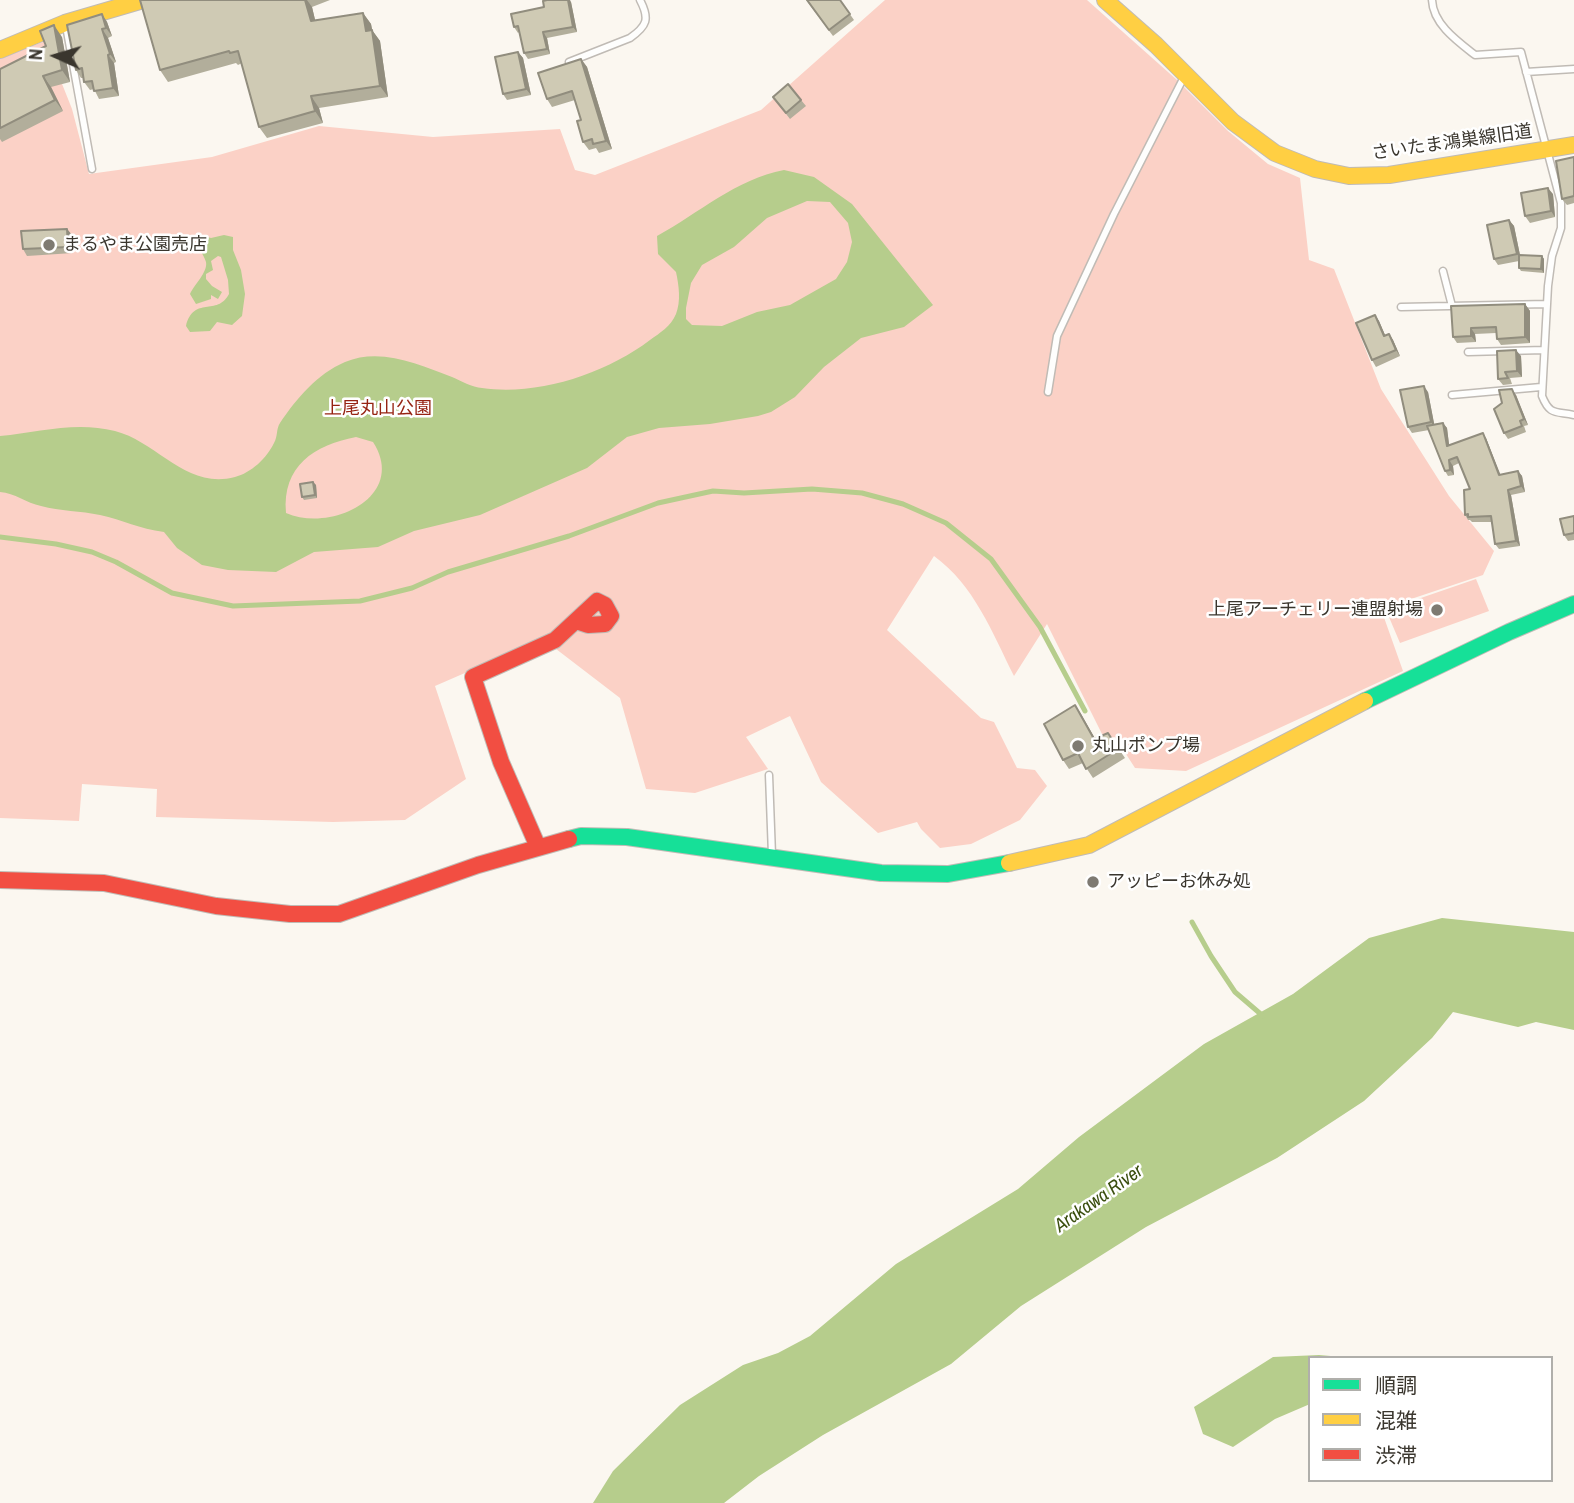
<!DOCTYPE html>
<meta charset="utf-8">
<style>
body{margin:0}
#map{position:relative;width:1574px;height:1503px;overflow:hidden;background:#fbf7f0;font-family:"Archivo Narrow","Noto Sans JP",sans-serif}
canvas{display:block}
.legend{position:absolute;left:1308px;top:1356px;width:245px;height:126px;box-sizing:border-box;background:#fff;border:2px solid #b0afab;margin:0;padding:9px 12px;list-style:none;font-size:21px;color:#3a362e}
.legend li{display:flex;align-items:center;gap:14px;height:35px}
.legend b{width:35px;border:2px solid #b0afab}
.north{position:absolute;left:21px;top:21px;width:70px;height:70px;-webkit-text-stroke:5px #fff;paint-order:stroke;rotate:274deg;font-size:19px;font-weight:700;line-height:28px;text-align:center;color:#3a362e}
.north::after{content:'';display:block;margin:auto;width:24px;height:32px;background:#3a362e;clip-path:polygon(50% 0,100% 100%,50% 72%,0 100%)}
</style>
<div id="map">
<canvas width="1574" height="1503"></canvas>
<ul class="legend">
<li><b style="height:9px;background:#16e098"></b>順調</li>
<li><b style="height:9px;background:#ffcf43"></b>混雑</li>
<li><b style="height:9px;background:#f24e42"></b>渋滞</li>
</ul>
<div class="north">N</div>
</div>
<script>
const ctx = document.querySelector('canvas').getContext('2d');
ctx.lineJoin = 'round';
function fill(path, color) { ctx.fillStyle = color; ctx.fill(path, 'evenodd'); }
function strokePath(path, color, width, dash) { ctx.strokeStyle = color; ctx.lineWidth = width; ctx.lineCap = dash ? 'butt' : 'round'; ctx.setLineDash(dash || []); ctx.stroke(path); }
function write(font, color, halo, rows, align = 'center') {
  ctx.font = font + ' "Archivo Narrow","Noto Sans JP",sans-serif'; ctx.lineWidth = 5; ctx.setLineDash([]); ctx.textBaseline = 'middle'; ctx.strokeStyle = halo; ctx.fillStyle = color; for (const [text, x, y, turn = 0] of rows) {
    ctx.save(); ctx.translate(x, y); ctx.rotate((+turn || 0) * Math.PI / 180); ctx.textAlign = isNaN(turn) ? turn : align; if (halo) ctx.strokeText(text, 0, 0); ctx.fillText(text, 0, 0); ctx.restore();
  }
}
fill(new Path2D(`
 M 885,0 L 1087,0 L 1177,80 L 1228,131 L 1268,164 L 1300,178 L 1309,260 L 1334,269 L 1381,389 L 1449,496 L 1494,551 L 1483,575 L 1381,609 L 1403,671 L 1186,771 L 1135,768 L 1115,737 L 1105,740 L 1047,624 L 1014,676 C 992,632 974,585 934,556 L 887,630 L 981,718 L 994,722 L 1017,768 L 1035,770 L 1047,786 L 1020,820 L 971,844 L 940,848 L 921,829 L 917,822 L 878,833 L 821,782 L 790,716 L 746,737 L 768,769 L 695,793 L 646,789 L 620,698 L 543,639 L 435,686 L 466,779 L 405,820 L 333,822 L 156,817 L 157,789 L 82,784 L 79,821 L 0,818 L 0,59 L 45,41 L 72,109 L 89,174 L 212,157 L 319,126 L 433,137 L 560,129 L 575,170 L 595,175 L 761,110 Z
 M 1476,579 L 1489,611 L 1400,643 L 1386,610 Z`), '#fbd1c6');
fill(new Path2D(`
 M 784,170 L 814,177 L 852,204 L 933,305 L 904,327 L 861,338 L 824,367 L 795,397 L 771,412 L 758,416 L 710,424 L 659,428 L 627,437 L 587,468 L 480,515 L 414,531 L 378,547 L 314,552 L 276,572 L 228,570 L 202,565 L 177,548 L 164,532 C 139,529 123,520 100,515 C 81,511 60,511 41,506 C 26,503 15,493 0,492 L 0,436 C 39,432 76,421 115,431 C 158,442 186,490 235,477 C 251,473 267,458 274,443 C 278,436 276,429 280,423 C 297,398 317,374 345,362 C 380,347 419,364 452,377 C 461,381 472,387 482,388 C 538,396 605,374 650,340 C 660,333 671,326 676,314 C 681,301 679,286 676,272 L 658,254 L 657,236 C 699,213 736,179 784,170 ZM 807,201 L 830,202 L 848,223 L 852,242 L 847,262 L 836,279 L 790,305 L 757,312 L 722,326 L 692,325 L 686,319 L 686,308 L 691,283 L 702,265 L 734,247 L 767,218 ZM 356,437 L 373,442 C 408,496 332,533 286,513 C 282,466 314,445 356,437 Z
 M 224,235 L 233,237 L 233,250 L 241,270 L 245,294 L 242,316 L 232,325 L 217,322 L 210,331 L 190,332 L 186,326 C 194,295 217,317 229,294 L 228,280 L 221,257 L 218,256 L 211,261 L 213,270 L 206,274 L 206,279 L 212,286 L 222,292 L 218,299 L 211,295 L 211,299 L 196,304 L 190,294 C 194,285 208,272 206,262 C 203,251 193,247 204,236 L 211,238 Z
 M 1442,918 L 1574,932 L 1574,1030 L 1536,1022 L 1518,1027 L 1453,1012 L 1432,1038 L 1364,1101 L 1277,1158 L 1146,1227 L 1021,1306 L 951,1364 L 823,1435 L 759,1476 L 724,1503 L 593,1503 L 613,1471 L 680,1405 L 743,1365 L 778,1353 L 810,1336 L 896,1264 L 1018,1189 L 1079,1137 L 1204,1044 L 1293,994 L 1369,938 Z
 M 1319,1355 L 1354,1358 L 1310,1358 L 1310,1404 L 1275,1419 L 1233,1447 L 1203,1434 L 1194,1407 L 1273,1357 Z`), '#b6cd8c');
strokePath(new Path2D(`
 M 0,537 L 56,544 L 92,552 L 116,562 L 172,593 L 233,606 L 360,601 L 412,588 L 448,572 L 569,536 L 658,503 L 713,491 L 744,493 L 812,489 L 862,493 L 903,504 L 946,523 L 991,559 L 1040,627 L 1085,711
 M 1192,922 L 1211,956 L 1235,992 L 1263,1016`), '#b6cd8c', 5);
const lane = new Path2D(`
 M 1432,0 C 1433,24 1457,41 1475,55 L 1521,52 L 1561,203 L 1561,228 L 1552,256 L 1548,286 L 1542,396 C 1550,416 1556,411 1574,415
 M 66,26 L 92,169
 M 569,62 L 630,38 C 647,26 650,19 640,0
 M 1526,72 L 1574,69
 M 1443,271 L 1452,306
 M 1401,307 L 1547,304
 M 1468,352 L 1544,350
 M 1048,392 L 1057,336 L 1114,214 L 1185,75
 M 1452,395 L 1541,387
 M 769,775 L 772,855`);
const fast = new Path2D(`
 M 1365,701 L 1509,632 L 1574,604
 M 569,839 L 581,836 L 627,837 L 881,873 L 948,874 L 1009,863`);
const slow = new Path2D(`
 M 1105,0 L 1156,45 L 1233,122 L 1275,153 L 1315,169 L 1349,176 L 1389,175 L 1574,145
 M 0,50 L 65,23 L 143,0
 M 1009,863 L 1089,845 L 1365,701`);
const jam = new Path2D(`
 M 538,847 L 501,762 L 473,677 L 555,640 L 597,601 L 605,605 L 611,616 L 605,624 L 588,625 L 576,621
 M 0,880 L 104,883 L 216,906 L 290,914 L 339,914 L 478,865 L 569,839`);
strokePath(lane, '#c0bbb5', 9);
strokePath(fast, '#c0bbb5', 18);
strokePath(slow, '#c0bbb5', 18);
strokePath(jam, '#c0bbb5', 18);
strokePath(lane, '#fefefd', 6);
strokePath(fast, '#16e098', 16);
strokePath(slow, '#ffcf43', 16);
strokePath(jam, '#f24e42', 16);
fill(new Path2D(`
 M 140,0 L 330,0 L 312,7 L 315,20 L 363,13 L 371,24 L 372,30 L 380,41 L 388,97 L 319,108 L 323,123 L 267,138 L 259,127 L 242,63 L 238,65 L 236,63 L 168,82 L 160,70 Z
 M 806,0 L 840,0 L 854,20 L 833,36 Z
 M 571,2 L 577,32 L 547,38 L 550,54 L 528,59 L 524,53 L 519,32 L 518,33 L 514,27 Z
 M 102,14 L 107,22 L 112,36 L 108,38 L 116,62 L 114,63 L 119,96 L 99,99 L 94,89 L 90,90 L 84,82 L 84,78 L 81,78 L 76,70 Z
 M 62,37 L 70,82 L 51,87 L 63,111 L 2,142 L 0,139 L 0,69 Z
 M 518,52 L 523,58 L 531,95 L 507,100 L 503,94 Z
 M 581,59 L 587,67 L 612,149 L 599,153 L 596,148 L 589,150 L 583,142 L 581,120 L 575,100 L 552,107 L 547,99 Z
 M 773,97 L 801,100 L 806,106 L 790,119 Z
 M 1574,157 L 1574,203 L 1567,205 L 1562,199 Z
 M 1553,194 L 1555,217 L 1530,223 L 1525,216 Z
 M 1509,220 L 1514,226 L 1520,255 L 1542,256 L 1544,259 L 1544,273 L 1521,271 L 1519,268 L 1519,261 L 1498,265 L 1494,259 Z
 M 67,229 L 72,235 L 73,253 L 27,256 L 23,249 Z
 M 1525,304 L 1530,311 L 1530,343 L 1501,345 L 1497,339 L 1496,333 L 1475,334 L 1476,342 L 1457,343 L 1453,337 L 1451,306 Z
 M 1375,315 L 1379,321 L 1385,335 L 1389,334 L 1393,340 L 1400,356 L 1376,367 L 1372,360 Z
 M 1521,356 L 1522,377 L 1510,378 L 1512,384 L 1503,385 L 1498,379 Z
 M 1428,392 L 1434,424 L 1443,423 L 1447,428 L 1449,445 L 1486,438 L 1500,475 L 1518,471 L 1522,476 L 1525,492 L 1511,495 L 1520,546 L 1499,549 L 1495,544 L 1492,522 L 1472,522 L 1470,520 L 1468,520 L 1465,515 L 1470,489 L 1459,463 L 1453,466 L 1454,475 L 1448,476 L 1445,471 L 1429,430 L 1412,433 L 1408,427 Z
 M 1516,395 L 1528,425 L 1524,426 L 1526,432 L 1508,439 L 1504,433 L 1502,403 Z
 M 313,482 L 316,485 L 317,498 L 304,500 L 302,497 Z
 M 1574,516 L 1574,540 L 1568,541 L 1564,535 Z
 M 1075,705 L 1095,739 L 1108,733 L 1125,758 L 1093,778 L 1083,763 L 1069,769 L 1063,760 Z`), '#b2ae9b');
fill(new Path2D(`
 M 305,0 L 307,0 L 312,7 L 318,32 L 311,21 Z
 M 568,0 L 570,0 L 571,2 L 577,32 L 573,27 Z
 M 363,13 L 371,24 L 374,39 L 372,30 L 380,41 L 388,97 L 380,86 L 366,31 Z
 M 102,14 L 107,22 L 112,36 L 106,28 Z
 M 54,25 L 62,37 L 70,82 L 62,70 Z
 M 102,29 L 108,38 L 116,62 L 110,54 Z
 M 543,32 L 547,38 L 550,54 L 547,49 Z
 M 518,52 L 523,58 L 531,95 L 526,89 Z
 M 108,55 L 114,63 L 119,96 L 113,88 Z
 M 581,59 L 587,67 L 612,149 L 606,141 Z
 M 43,76 L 51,87 L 63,111 L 55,100 Z
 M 311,96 L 319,108 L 323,123 L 315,111 Z
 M 1548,188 L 1553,194 L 1555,217 L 1551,211 Z
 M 1509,220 L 1514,226 L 1521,260 L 1517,254 Z
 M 67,229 L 72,235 L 73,253 L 68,247 Z
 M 1542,256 L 1544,259 L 1544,273 L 1541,269 Z
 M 1525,304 L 1530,311 L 1530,343 L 1525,337 Z
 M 1375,315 L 1379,321 L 1388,342 L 1384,336 Z
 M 1471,328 L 1475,334 L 1476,342 L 1471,336 Z
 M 1389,334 L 1393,340 L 1400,356 L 1396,350 Z
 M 1516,350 L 1521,356 L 1522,377 L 1517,371 Z
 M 1424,386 L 1428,392 L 1435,428 L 1431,422 Z
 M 1512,389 L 1516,395 L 1528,425 L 1524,419 Z
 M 1443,423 L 1447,428 L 1450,452 L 1447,446 Z
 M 1483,433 L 1486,438 L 1503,481 L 1499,475 Z
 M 1449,460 L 1453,466 L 1454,475 L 1450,470 Z
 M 1518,471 L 1522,476 L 1525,492 L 1521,486 Z
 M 313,482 L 316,485 L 317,498 L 315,495 Z
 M 1508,490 L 1511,495 L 1520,546 L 1516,541 Z
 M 1075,705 L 1081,714 L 1101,749 L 1094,739 Z`), '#918d7e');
const building = new Path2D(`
 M 140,0 L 305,0 L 311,21 L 363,13 L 366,31 L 372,30 L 380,86 L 311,96 L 315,111 L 259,127 L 238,51 L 230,53 L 229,51 L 160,70 Z
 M 547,0 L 568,0 L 573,27 L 543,32 L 547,49 L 524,53 L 518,26 L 514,27 L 511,14 L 544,7 L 543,1 Z
 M 807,0 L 840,0 L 850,14 L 829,30 Z
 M 102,14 L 106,28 L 102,29 L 110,54 L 108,55 L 113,88 L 94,91 L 92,81 L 84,82 L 82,68 L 76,70 L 67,25 Z
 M 54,25 L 62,70 L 43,76 L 55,100 L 0,128 L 0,69 L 46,46 L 40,31 Z
 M 518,52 L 526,89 L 503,94 L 495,57 Z
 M 581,59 L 606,141 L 593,144 L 592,139 L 583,142 L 577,121 L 581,120 L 572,91 L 547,99 L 538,73 Z
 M 788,84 L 801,100 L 786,113 L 773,97 Z
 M 1574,157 L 1574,196 L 1562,199 L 1556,161 Z
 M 1548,188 L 1551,211 L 1525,216 L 1521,193 Z
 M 1509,220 L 1517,254 L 1494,259 L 1487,225 Z
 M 67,229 L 68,247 L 23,249 L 21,231 Z
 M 1519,255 L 1542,256 L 1541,269 L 1519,268 Z
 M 1525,304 L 1525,337 L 1497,339 L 1496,327 L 1471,328 L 1471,336 L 1453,337 L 1451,306 Z
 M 1375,315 L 1384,336 L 1389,334 L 1396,350 L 1372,360 L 1356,323 Z
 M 1516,350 L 1517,371 L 1505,372 L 1508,378 L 1498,379 L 1497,351 Z
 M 1424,386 L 1431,422 L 1408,427 L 1400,390 Z
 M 1512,389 L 1524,419 L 1520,421 L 1522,426 L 1504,433 L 1494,409 L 1502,403 L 1499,390 Z
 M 1443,423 L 1447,446 L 1483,433 L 1499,475 L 1518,471 L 1521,486 L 1508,490 L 1516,541 L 1495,544 L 1491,516 L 1468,517 L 1468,514 L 1465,515 L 1464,490 L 1470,489 L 1457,457 L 1449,460 L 1450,470 L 1445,471 L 1427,426 Z
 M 313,482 L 315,495 L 302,497 L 300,484 Z
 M 1574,516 L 1574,533 L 1564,535 L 1560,519 Z
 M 1075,705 L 1094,739 L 1108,733 L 1118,749 L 1086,769 L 1078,753 L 1063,760 L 1044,724 Z`);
fill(building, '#cfcab4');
strokePath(building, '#918d7e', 2);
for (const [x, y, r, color] of [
 [49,245,7,"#7e7a72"],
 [1437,610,7,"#7e7a72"],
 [1078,746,7,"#7e7a72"],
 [1093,882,7,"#7e7a72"]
]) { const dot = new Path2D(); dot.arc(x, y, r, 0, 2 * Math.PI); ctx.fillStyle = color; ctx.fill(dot); strokePath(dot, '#fff', 2.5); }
write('18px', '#3a362e', '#fff', [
 ["さいたま鴻巣線旧道",1452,143,-8]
]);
write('18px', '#3a362e', '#fff', [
 ["まるやま公園売店",63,245],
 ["上尾アーチェリー連盟射場",1423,610,"right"],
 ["丸山ポンプ場",1092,746],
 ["アッピーお休み処",1107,882]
], 'left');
write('18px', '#962413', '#fff', [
 ["上尾丸山公園",378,409]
]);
write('italic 19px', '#3b4f0f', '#fff', [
 ["Arakawa River",1099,1199,-35]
]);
</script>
